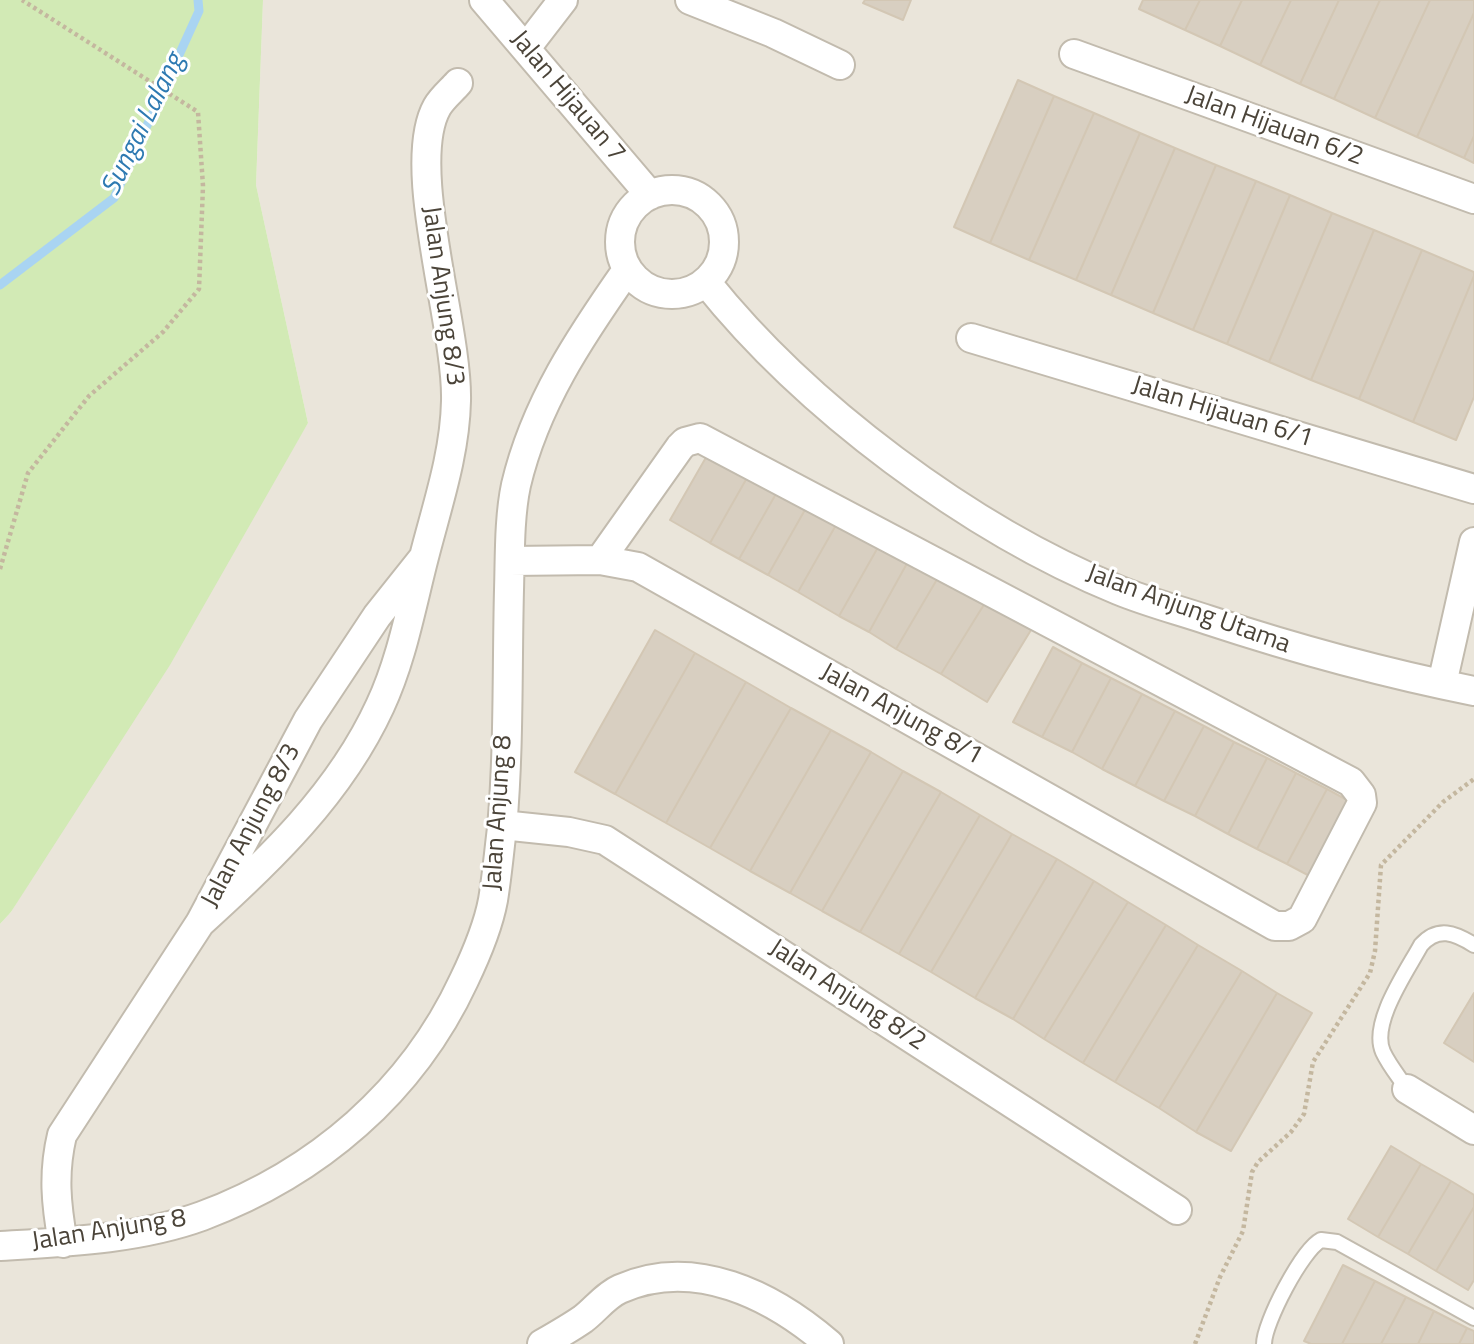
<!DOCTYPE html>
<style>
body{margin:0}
canvas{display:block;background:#f6f3ec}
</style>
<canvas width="1474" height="1344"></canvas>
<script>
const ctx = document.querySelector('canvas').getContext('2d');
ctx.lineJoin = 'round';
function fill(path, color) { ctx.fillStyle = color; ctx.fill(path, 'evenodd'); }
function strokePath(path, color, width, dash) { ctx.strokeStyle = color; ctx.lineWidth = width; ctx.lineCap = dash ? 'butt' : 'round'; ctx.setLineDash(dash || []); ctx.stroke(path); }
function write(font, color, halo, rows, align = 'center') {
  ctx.font = font + ' "Titillium Web",sans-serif'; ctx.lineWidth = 6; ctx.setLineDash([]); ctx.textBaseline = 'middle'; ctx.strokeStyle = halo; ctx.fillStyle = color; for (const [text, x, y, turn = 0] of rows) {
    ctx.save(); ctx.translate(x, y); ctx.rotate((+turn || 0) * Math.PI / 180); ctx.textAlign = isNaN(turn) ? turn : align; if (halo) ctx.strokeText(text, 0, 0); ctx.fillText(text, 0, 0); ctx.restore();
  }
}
fill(new Path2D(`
 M 263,0 L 1474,0 L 1474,1344 L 0,1344 L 0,924 L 11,912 L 308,423 L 256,185 Z`), '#eae5da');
fill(new Path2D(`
 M 0,0 L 263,0 L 256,185 L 308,423 L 170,665 L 11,912 L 0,924 Z`), '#d2eab5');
strokePath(new Path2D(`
 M 0,285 L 114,198 L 199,11 L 198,0`), '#a9d4f2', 9);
const building = new Path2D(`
 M 865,0 L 911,0 L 903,20 L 863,3 Z
 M 1143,0 L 1200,0 L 1185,30 L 1139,9 Z
 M 1200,0 L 1242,0 L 1220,46 L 1185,30 Z
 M 1242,0 L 1291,0 L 1260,65 L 1220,46 Z
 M 1291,0 L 1339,0 L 1300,84 L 1260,65 Z
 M 1339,0 L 1380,0 L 1334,99 L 1300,84 Z
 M 1380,0 L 1430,0 L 1375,118 L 1334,99 Z
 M 1430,0 L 1474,0 L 1474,13 L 1417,137 L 1375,118 Z
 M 1474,13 L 1474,136 L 1464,158 L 1417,137 Z
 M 1018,80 L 1054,96 L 990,243 L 954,227 Z
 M 1054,96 L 1094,113 L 1029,260 L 990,243 Z
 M 1094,113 L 1140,133 L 1076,280 L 1029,260 Z
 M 1140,133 L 1175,148 L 1111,295 L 1076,280 Z
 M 1474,136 L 1474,163 L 1464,158 Z
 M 1175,148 L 1216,165 L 1153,313 L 1111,295 Z
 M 1216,165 L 1256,181 L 1193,330 L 1153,313 Z
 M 1256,181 L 1290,195 L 1227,344 L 1193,330 Z
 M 1290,195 L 1332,213 L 1269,362 L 1227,344 Z
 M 1332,213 L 1374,230 L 1311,380 L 1269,362 Z
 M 1374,230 L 1422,250 L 1359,399 L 1311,380 Z
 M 1422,250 L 1474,272 L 1474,276 L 1413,422 L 1359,399 Z
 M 1474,276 L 1474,397 L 1456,440 L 1413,422 Z
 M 712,447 L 752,469 L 710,543 L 670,520 Z
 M 752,469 L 781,485 L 739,559 L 710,543 Z
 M 781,485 L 810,501 L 768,575 L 739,559 Z
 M 810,501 L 840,518 L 798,592 L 768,575 Z
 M 840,518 L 881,542 L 839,616 L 798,592 Z
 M 881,542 L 910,558 L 869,632 L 839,616 Z
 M 910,558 L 939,576 L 896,649 L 869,632 Z
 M 939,576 L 985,603 L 941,674 L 896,649 Z
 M 985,603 L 1031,630 L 987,702 L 941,674 Z
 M 655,630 L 695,653 L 615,794 L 575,772 Z
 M 1053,647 L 1082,663 L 1042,737 L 1013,722 Z
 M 695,653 L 746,682 L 666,823 L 615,794 Z
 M 1082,663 L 1111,678 L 1072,752 L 1042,737 Z
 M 1111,678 L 1142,694 L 1102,769 L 1072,752 Z
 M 746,682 L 791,708 L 710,848 L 666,823 Z
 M 1142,694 L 1175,711 L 1135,786 L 1102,769 Z
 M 791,708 L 831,730 L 750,871 L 710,848 Z
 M 1175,711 L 1204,726 L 1164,801 L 1135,786 Z
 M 1204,726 L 1234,742 L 1195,816 L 1164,801 Z
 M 831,730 L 871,752 L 790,893 L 750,871 Z
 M 1234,742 L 1267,758 L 1228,834 L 1195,816 Z
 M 871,752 L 903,771 L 822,911 L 790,893 Z
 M 1267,758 L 1296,773 L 1257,849 L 1228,834 Z
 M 903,771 L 941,792 L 860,932 L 822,911 Z
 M 1296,773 L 1327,789 L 1287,864 L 1257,849 Z
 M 1327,789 L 1358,806 L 1319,881 L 1287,864 Z
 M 941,792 L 980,815 L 899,954 L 860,932 Z
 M 980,815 L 1012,834 L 931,972 L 899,954 Z
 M 1012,834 L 1057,859 L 975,998 L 931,972 Z
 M 1057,859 L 1094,881 L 1013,1019 L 975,998 Z
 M 1094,881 L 1128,902 L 1044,1039 L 1013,1019 Z
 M 1128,902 L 1166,925 L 1083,1063 L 1044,1039 Z
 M 1166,925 L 1198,945 L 1115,1082 L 1083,1063 Z
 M 1198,945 L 1242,971 L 1159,1108 L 1115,1082 Z
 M 1242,971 L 1277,993 L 1196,1132 L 1159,1108 Z
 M 1277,993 L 1312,1013 L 1231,1151 L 1196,1132 Z
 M 1474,993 L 1474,1062 L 1444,1043 Z
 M 1391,1146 L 1421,1164 L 1378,1237 L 1348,1219 Z
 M 1421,1164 L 1451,1181 L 1408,1254 L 1378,1237 Z
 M 1451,1181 L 1474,1195 L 1474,1207 L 1436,1271 L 1408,1254 Z
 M 1474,1207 L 1474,1280 L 1468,1290 L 1436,1271 Z
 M 1343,1265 L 1375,1281 L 1342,1344 L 1311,1344 L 1304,1341 Z
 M 1375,1281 L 1406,1297 L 1396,1316 L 1381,1344 L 1342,1344 Z
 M 1406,1297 L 1434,1311 L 1418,1344 L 1381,1344 Z
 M 1434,1311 L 1467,1328 L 1459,1344 L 1418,1344 Z
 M 1467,1328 L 1474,1331 L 1474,1344 L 1459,1344 Z`);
fill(building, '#d8cfc1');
strokePath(building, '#d3c7b4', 2);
const service = new Path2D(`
 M 1407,1089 C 1399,1077 1389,1065 1383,1052 C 1370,1023 1407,971 1421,945 C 1438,926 1455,933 1474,945
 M 1264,1344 C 1264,1323 1302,1250 1321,1240 L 1337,1242 L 1474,1318`);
const minor = new Path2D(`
 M 484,0 L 650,195
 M 690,0 L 773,33 L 840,65
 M 526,48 L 563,0
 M 1074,54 L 1474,199
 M620 242a52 52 0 1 1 104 0a52 52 0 1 1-104 0Z
 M 706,282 C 806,407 969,529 1118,590 C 1147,602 1178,610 1208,620 C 1296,649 1384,673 1474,691
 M 971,338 L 1474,489
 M 424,557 C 437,506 455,454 456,401 C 458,326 404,166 437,107 C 442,98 452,90 458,83
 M 510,561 L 600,560 L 638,567 L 1275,926 L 1289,926 L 1302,919 L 1362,803 L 1361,795 L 1351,782 L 700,438 L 685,442 L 680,447 L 600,560
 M 1442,684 L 1474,542
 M 502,825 L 569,832 L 605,840 L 1177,1210
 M 1407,1089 L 1474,1130
 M 63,1243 C 56,1204 53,1173 62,1135 L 200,923 L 308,720 L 377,616 L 424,557 C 411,607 402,659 380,706 C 340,793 270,860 200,923
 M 0,1246 C 66,1242 139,1239 202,1216 C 317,1173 412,1092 464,980 C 476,955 488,927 493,900 C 497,876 499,852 502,828 C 509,749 507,669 509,590 C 510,557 509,518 516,485 C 535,404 580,337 627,270
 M 542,1344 C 556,1336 570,1328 583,1319 C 595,1310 606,1295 620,1289 C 694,1256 772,1295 829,1344`);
strokePath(service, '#c2bbae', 18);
strokePath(minor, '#c2bbae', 32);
strokePath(new Path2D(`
 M 0,569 L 28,473 L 89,396 L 163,332 L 199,289 L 203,186 L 198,112 L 22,0
 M 1195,1344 L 1220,1277 L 1243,1231 L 1252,1172 L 1258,1162 L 1291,1132 L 1304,1114 L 1313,1062 L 1370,973 L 1375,951 L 1381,865 L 1443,802 L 1474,779`), '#c4b79f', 4.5, [3.5, 3.5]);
strokePath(service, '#fff', 14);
strokePath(minor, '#fff', 28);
write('26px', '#4b4439', '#fff', [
 ["Jalan Hijauan 7",567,97,50],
 ["Jalan Hijauan 6/2",1274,127,20],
 ["Jalan Anjung 8/3",442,296,82],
 ["Jalan Hijauan 6/1",1222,413,17],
 ["Jalan Anjung Utama",1188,610,20],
 ["Jalan Anjung 8/1",901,715,29],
 ["Jalan Anjung 8",499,813,-86],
 ["Jalan Anjung 8/3",252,826,-62],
 ["Jalan Anjung 8/2",847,996,33],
 ["Jalan Anjung 8",109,1231,-9]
]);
write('italic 28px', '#2e7ab2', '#fff', [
 ["Sungai Lalang",144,125,-64]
]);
</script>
